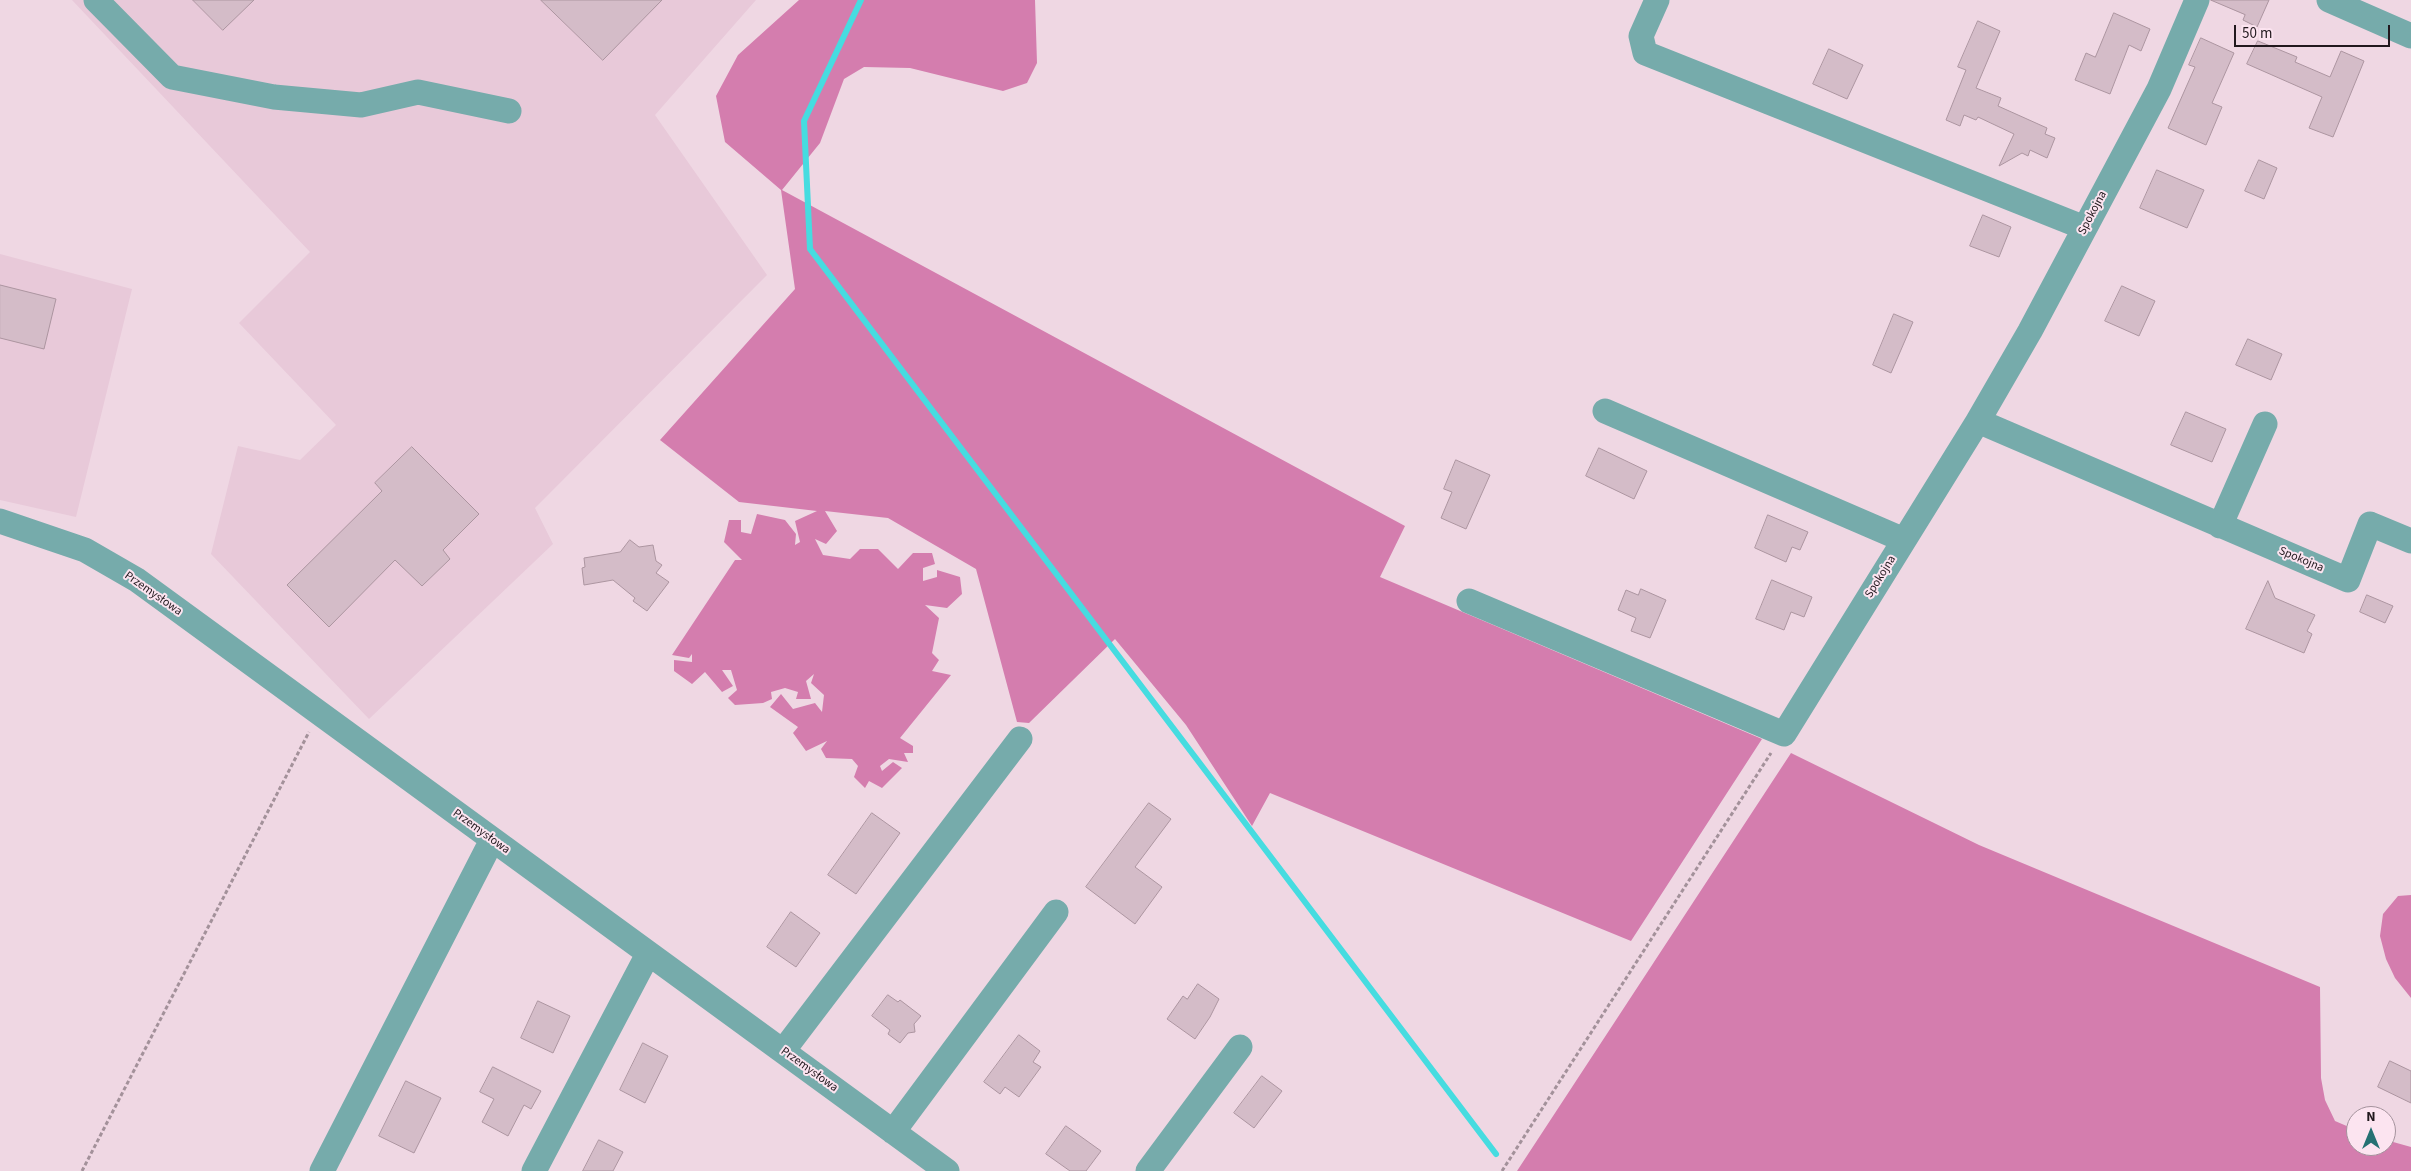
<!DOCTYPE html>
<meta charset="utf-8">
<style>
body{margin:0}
#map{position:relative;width:2411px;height:1171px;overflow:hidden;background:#efd7e3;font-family:"Source Sans 3",sans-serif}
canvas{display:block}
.north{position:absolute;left:2346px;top:1106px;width:50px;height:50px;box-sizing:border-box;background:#fce4f0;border:1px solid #a4929c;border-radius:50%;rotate:0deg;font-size:14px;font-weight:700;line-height:20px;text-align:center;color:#21181d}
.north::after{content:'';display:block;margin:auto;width:18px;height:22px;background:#267173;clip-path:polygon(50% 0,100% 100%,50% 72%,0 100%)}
.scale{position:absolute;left:2234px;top:25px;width:156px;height:22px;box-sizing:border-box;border:2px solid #21181d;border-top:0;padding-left:6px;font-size:15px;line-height:18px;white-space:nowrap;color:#21181d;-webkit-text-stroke:4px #fce4f0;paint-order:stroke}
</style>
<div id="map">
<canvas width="2411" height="1171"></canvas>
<div class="north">N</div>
<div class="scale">50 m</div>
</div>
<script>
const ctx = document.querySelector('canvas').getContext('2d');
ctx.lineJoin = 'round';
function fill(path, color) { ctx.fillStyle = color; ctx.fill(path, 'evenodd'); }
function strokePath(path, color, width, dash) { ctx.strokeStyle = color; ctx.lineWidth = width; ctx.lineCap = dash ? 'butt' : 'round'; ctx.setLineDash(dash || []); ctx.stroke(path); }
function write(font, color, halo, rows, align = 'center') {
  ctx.font = font + ' "Source Sans 3",sans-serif'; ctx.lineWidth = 4; ctx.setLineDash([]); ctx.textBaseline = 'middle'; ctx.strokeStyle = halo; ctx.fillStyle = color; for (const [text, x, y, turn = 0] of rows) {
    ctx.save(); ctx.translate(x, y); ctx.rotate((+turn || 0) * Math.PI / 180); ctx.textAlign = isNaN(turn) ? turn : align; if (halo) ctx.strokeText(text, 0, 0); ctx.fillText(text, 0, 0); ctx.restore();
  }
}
fill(new Path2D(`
 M 72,0 L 756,0 L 655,115 L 767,275 L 535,508 L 553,544 L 369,719 L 211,554 L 238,446 L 300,460 L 336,425 L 239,323 L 310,252 Z
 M 0,254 L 132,289 L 76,517 L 0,500 Z`), '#e8c9d9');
fill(new Path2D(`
 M 799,0 L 1035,0 L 1037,63 L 1027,83 L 1003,91 L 910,68 L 864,67 L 844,79 L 820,143 L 782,190 L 1405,526 L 1380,577 L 1762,739 L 1631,941 L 1270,793 L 1252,826 L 1186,725 L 1115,639 L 1029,723 L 1017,722 L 976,569 L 888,518 L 825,511 L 837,531 L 826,544 L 815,539 L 823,555 L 850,559 L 860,549 L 878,549 L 898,569 L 913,553 L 932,553 L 935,564 L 923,568 L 923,581 L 937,577 L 937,570 L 960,577 L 962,594 L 947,608 L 925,605 L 939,618 L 932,653 L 939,660 L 932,671 L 951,675 L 900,738 L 913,746 L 913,753 L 904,753 L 908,762 L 889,759 L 880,766 L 882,771 L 893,762 L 902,768 L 882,788 L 869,781 L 865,788 L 854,777 L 858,766 L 852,759 L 826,758 L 821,749 L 827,741 L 806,751 L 793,733 L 798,727 L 770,707 L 781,694 L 793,709 L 815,703 L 822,712 L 824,695 L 811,683 L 814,674 L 806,681 L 811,699 L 796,699 L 798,692 L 785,688 L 771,692 L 772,699 L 763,703 L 735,705 L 728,698 L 737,690 L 731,670 L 722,670 L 733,686 L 722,692 L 705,672 L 692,684 L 674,671 L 674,660 L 692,662 L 692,654 L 689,658 L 672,655 L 735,560 L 742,560 L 724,542 L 729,520 L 741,520 L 741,532 L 751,534 L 757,514 L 785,520 L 796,534 L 795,545 L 800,542 L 795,521 L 817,511 L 739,502 L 660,440 L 795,289 L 781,190 L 725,142 L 716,96 L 738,55 Z
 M 1791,753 L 1979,845 L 2320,987 L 2321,1078 L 2325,1100 L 2335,1121 L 2356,1130 L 2356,1146 L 2386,1146 L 2386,1140 L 2411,1147 L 2411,1171 L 1517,1171 Z
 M 2411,895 L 2411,998 L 2395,978 L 2386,959 L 2380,936 L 2383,914 L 2398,896 Z`), '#d47dae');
strokePath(new Path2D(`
 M 861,0 L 804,121 L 810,249 L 1496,1154`), '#46dce0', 6);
const building = new Path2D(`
 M 193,0 L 254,0 L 223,30 Z
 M 541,0 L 662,0 L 603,60 Z
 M 2211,0 L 2269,0 L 2257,27 L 2243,20 L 2245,15 Z
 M 2114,13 L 2150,29 L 2141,51 L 2129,45 L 2110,94 L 2075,80 L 2086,53 L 2095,57 Z
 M 1978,21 L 2000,31 L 1976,88 L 2001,98 L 1998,106 L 2047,128 L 2045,134 L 2055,138 L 2047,158 L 2030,150 L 2028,156 L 2022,153 L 1999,166 L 2014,134 L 1978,117 L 1976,120 L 1964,115 L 1960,126 L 1946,120 L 1966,70 L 1958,67 Z
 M 2201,38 L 2234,53 L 2212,103 L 2222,107 L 2206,145 L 2168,128 L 2195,67 L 2189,65 Z
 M 2258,41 L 2297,57 L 2295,62 L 2330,77 L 2341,51 L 2364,61 L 2333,137 L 2309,128 L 2322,97 L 2247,64 Z
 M 1829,49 L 1863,65 L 1847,99 L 1813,84 Z
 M 2259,160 L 2277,168 L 2264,199 L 2245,191 Z
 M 2157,170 L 2204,190 L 2187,228 L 2140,208 Z
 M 1983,215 L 2011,227 L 1999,257 L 1970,246 Z
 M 0,285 L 56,299 L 44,349 L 0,338 Z
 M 2122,286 L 2155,301 L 2139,336 L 2105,321 Z
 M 1894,314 L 1913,322 L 1891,373 L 1873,365 Z
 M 2248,339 L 2282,354 L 2271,380 L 2236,365 Z
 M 2186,412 L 2226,429 L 2212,462 L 2171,445 Z
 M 412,447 L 479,514 L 443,550 L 450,559 L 422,586 L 395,560 L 329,627 L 287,585 L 382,491 L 375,483 Z
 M 1599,448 L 1647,471 L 1634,499 L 1586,476 Z
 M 1456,460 L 1490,475 L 1466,529 L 1441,518 L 1452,492 L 1444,489 Z
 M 1768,515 L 1808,532 L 1800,550 L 1792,547 L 1786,562 L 1755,548 Z
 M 630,540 L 639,547 L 653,545 L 656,561 L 662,565 L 656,573 L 669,582 L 647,611 L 633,601 L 635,598 L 613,580 L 584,585 L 582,568 L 585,567 L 584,558 L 620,552 Z
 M 1772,580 L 1812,597 L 1804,617 L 1791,612 L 1784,630 L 1756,619 Z
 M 2268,581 L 2275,598 L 2315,615 L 2307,631 L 2312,634 L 2304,653 L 2246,629 Z
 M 1641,589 L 1666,600 L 1650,638 L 1631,631 L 1636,618 L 1618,610 L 1626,590 L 1638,595 Z
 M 2367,595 L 2393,606 L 2385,623 L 2360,612 Z
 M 1149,803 L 1171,819 L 1135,867 L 1162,887 L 1135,924 L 1086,887 Z
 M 872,813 L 900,833 L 856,894 L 828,875 Z
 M 791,912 L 820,933 L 796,967 L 767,947 Z
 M 1198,984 L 1219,999 L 1210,1017 L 1195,1039 L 1167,1019 L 1183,996 L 1187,999 Z
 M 888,995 L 898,1002 L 900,1000 L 921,1016 L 914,1024 L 915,1032 L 908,1033 L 900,1043 L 888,1034 L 890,1030 L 872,1016 Z
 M 538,1001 L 570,1016 L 553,1053 L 521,1038 Z
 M 1019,1035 L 1040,1051 L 1033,1062 L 1041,1067 L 1019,1097 L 1005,1087 L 1000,1094 L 984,1082 Z
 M 643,1043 L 668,1056 L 645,1103 L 620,1090 Z
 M 2390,1061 L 2411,1071 L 2411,1103 L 2378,1087 Z
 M 493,1067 L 541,1091 L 531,1109 L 524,1105 L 508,1136 L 482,1122 L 494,1099 L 480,1092 Z
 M 1262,1076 L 1282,1091 L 1254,1128 L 1234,1113 Z
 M 406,1081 L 441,1098 L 414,1153 L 379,1136 Z
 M 1066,1126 L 1101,1151 L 1086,1171 L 1070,1171 L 1046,1154 Z
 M 599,1140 L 623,1152 L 613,1171 L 583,1171 Z`);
fill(building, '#d4bcc8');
strokePath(building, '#ac95a0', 1);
strokePath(new Path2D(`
 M 82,1171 L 309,732
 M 1502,1171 L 1771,753`), '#a3919a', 3, [4, 2.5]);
strokePath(new Path2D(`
 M 96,0 L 172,77 L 274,97 L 361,105 L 418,92 L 509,111
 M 1657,0 L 1641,36 L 1645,53 L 2085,228
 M 2197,0 L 2159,89 L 2030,331 L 1978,421 L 2348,580 L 2370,524 L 2411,541
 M 2329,0 L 2411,36
 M 1605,411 L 1904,540
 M 0,521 L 85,550 L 137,580 L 947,1171
 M 2220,526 L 2265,424
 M 1469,601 L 1784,734 L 1978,421
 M 783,1051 L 1020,739
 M 893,1132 L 1056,912
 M 322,1171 L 492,840
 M 534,1171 L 648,954
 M 1148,1171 L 1240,1047`), '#76abab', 25);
write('12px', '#21181d', '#fce4f0', [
 ["Spokojna",2093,213,-62],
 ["Spokojna",2301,560,23],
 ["Spokojna",1881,577,-58],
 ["Przemysłowa",153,594,35],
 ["Przemysłowa",481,832,36],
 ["Przemysłowa",809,1070,36]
]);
</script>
